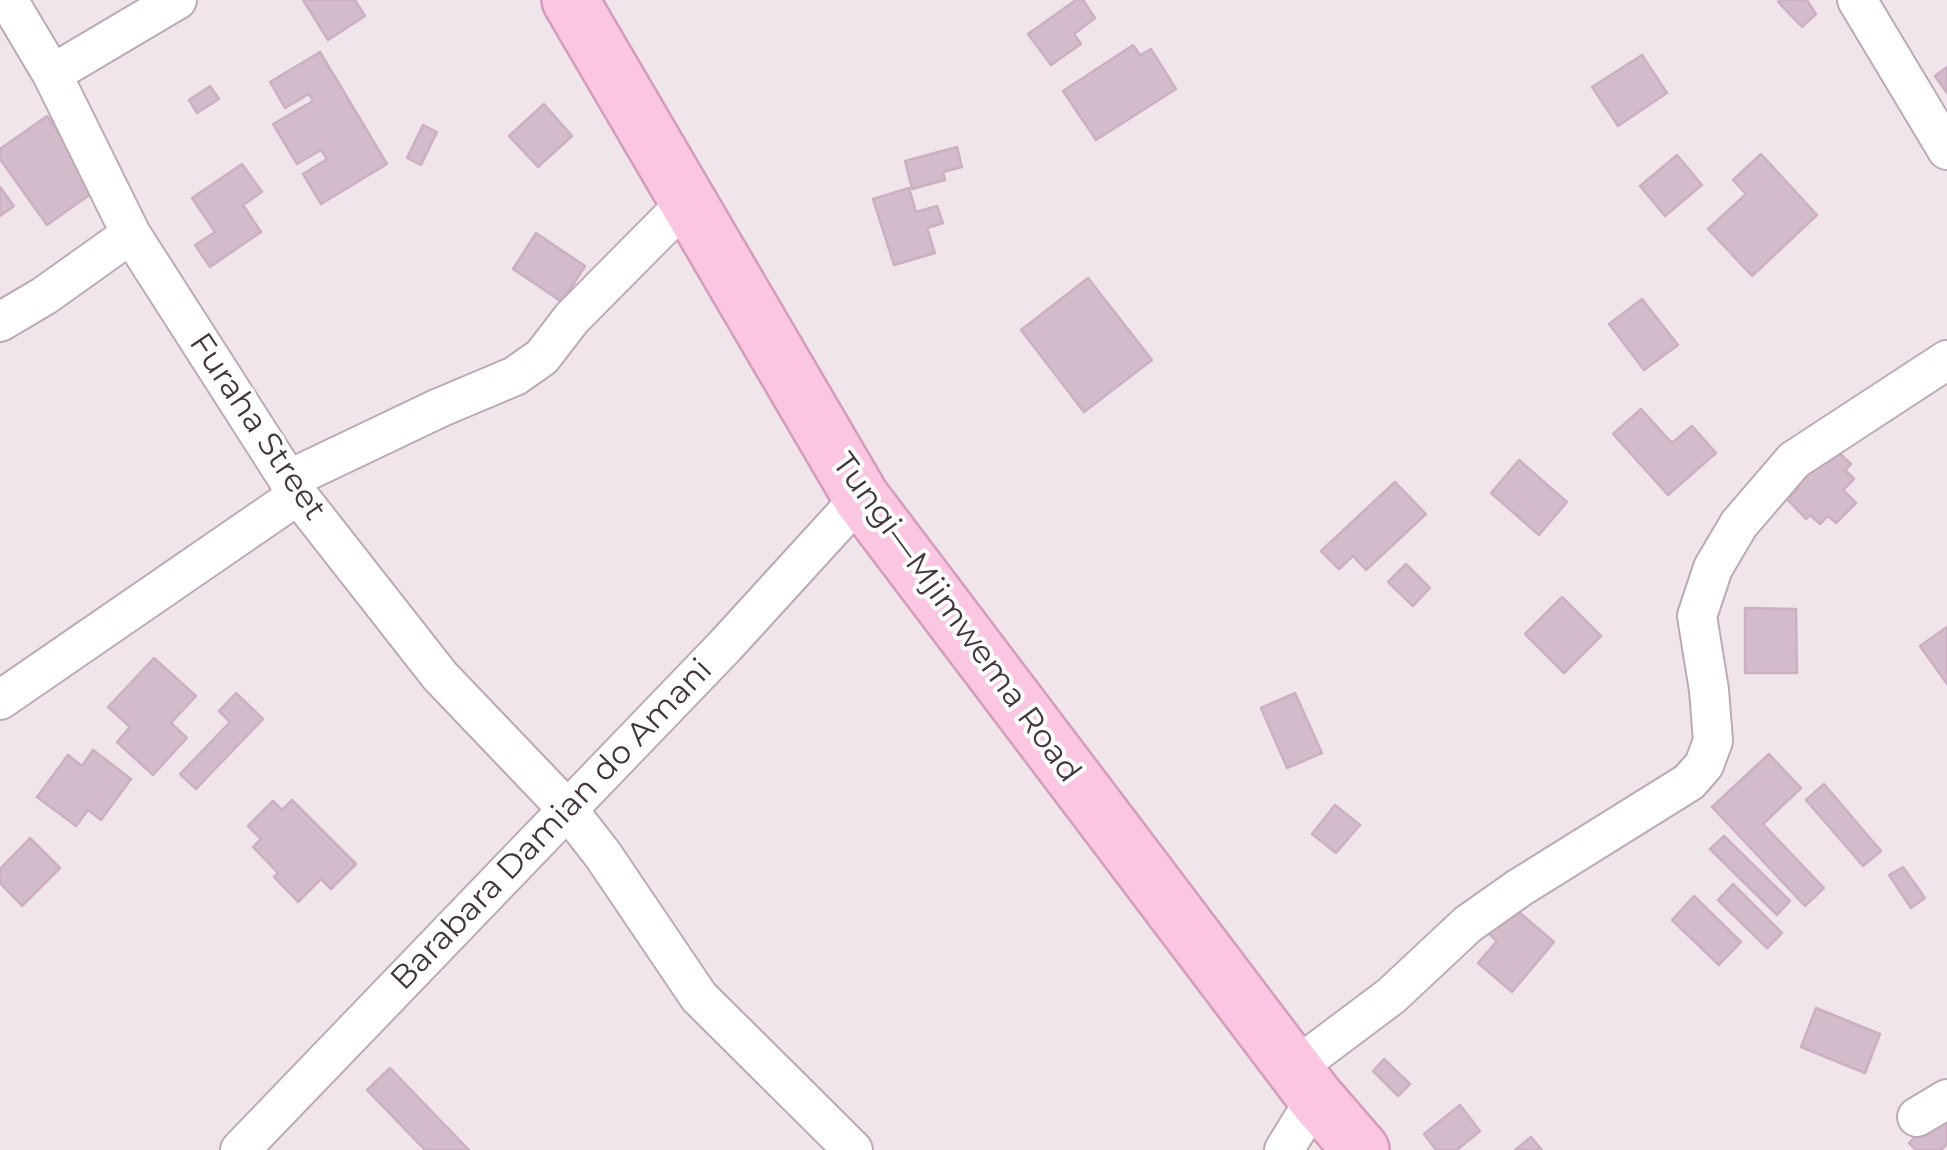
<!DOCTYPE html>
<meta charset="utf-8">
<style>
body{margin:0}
canvas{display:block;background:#f1e5ec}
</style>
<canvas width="1947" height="1150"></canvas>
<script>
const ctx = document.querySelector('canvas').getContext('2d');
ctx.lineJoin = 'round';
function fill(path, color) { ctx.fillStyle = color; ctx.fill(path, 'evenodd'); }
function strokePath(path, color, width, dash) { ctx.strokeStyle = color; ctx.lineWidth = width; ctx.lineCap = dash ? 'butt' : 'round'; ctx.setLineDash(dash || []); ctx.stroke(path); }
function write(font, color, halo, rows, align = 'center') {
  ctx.font = font + ' Montserrat,sans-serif'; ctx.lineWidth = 8; ctx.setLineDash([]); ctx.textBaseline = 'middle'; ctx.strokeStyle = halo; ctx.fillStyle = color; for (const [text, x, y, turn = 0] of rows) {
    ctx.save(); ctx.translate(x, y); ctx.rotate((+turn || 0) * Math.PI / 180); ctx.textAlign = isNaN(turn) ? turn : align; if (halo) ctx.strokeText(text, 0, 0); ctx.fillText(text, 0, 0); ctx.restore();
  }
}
const building = new Path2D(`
 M 303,0 L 355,0 L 365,16 L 328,40 Z
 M 1076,0 L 1083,0 L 1095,18 L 1074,34 L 1081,44 L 1051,65 L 1028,34 Z
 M 1781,0 L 1807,0 L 1816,14 L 1802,27 L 1778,2 Z
 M 1133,45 L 1140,55 L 1151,49 L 1176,89 L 1096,140 L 1063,91 Z
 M 320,52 L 387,164 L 321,204 L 303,174 L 327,159 L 321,150 L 297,164 L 273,124 L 313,101 L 309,94 L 285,108 L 270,82 Z
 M 1642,55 L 1667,93 L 1618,126 L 1592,87 Z
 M 1947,67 L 1947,93 L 1935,76 Z
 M 210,86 L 219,99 L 197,113 L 189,100 Z
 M 544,104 L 572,136 L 538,167 L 509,136 Z
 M 47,116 L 99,188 L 47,225 L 0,159 L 0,149 Z
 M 423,125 L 437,132 L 421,165 L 407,158 Z
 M 957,147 L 962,167 L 943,172 L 945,180 L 912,189 L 905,161 Z
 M 1761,154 L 1817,215 L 1752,276 L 1708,229 L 1746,194 L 1733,180 Z
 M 1677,155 L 1702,185 L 1665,216 L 1640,186 Z
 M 242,164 L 262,192 L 243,205 L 261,232 L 210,267 L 195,245 L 215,232 L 192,198 Z
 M 0,187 L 14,206 L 0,216 Z
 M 909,188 L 916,212 L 937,206 L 943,223 L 927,228 L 935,253 L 894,265 L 873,199 Z
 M 536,233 L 585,266 L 562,302 L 513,269 Z
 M 1088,278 L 1152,360 L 1084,412 L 1021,330 Z
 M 1642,299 L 1678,345 L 1644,370 L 1609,324 Z
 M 1641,409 L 1672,443 L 1692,426 L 1716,453 L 1668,495 L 1613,434 Z
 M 1816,451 L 1827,463 L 1838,452 L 1851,464 L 1845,470 L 1854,479 L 1843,490 L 1856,503 L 1836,523 L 1828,516 L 1820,524 L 1810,515 L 1806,519 L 1787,499 L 1799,488 L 1789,478 Z
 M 1519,460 L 1567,502 L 1539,535 L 1491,493 Z
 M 1395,482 L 1426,514 L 1366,570 L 1353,556 L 1339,569 L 1321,551 Z
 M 1406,564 L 1430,588 L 1413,606 L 1388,582 Z
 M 1562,597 L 1601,636 L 1564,673 L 1525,634 Z
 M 1745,608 L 1796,609 L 1797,673 L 1745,673 Z
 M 1947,627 L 1947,684 L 1920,646 Z
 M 154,658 L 196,696 L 171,723 L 187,738 L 153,775 L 117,742 L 130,727 L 108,707 Z
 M 236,693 L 263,719 L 196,789 L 180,774 L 230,722 L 219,711 Z
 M 1295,693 L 1322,753 L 1287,768 L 1261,708 Z
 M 93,750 L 131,779 L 101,820 L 88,810 L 76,826 L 37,797 L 68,755 L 82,766 Z
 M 1769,754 L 1801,788 L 1763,824 L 1824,888 L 1805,906 L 1712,807 Z
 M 1824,784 L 1881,851 L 1863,866 L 1806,800 Z
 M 292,800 L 356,864 L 331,889 L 321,879 L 298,902 L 274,877 L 278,873 L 253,847 L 261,839 L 248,826 L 273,801 L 282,810 Z
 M 1335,805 L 1360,825 L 1336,853 L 1312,834 Z
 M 1724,836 L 1790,901 L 1777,915 L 1710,849 Z
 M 30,838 L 60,868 L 22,906 L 0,883 L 0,869 Z
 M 1903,867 L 1925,898 L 1911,908 L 1889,875 Z
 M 1733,884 L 1782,933 L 1767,948 L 1718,900 Z
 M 1694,896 L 1741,942 L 1719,965 L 1672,920 Z
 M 1513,907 L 1554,942 L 1512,992 L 1478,963 L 1497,941 L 1489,934 Z
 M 1816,1008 L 1880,1034 L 1865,1073 L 1801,1047 Z
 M 1384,1059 L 1410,1084 L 1398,1096 L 1373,1071 Z
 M 390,1068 L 469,1150 L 425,1150 L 367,1090 Z
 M 1947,1104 L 1947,1144 L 1941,1150 L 1916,1150 L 1909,1143 Z
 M 1460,1105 L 1480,1131 L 1457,1150 L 1436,1150 L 1424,1134 Z
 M 1531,1137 L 1542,1150 L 1515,1150 Z`);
fill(building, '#d2bccb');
strokePath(building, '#ccafc3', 2.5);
const street = new Path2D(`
 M 8,0 L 52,74 L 131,234 L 298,495 L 440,676 L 568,810 L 603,855 L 699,997 L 853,1150
 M 1857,0 L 1947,150
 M 52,74 L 177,0
 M 0,322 L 44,296 L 131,234
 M 288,480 L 439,408 L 515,376 L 542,357 L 572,318 L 688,201
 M 0,700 L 298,495
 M 1295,1068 L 1391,996 L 1468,924 L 1519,888 L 1689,782 L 1704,765 L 1713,741 L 1709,690 L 1697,616 L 1713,568 L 1739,524 L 1794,460 L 1947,360
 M 1917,1117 L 1947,1099
 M 240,1150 L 726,645 L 861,497
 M 1284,1150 L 1316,1098`);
const secondary = new Path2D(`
 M 570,0 L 861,497 L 1316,1098 L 1361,1150`);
strokePath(street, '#bca9b5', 42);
strokePath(secondary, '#d49cbb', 60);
strokePath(street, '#fff', 38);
strokePath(secondary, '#fbc6e2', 55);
write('32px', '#43353f', '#fff', [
 ["Furaha Street",257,427,56],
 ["Tungi—Mjimwema Road",956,618,54],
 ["Barabara Damian do Amani",552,825,-46]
]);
</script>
